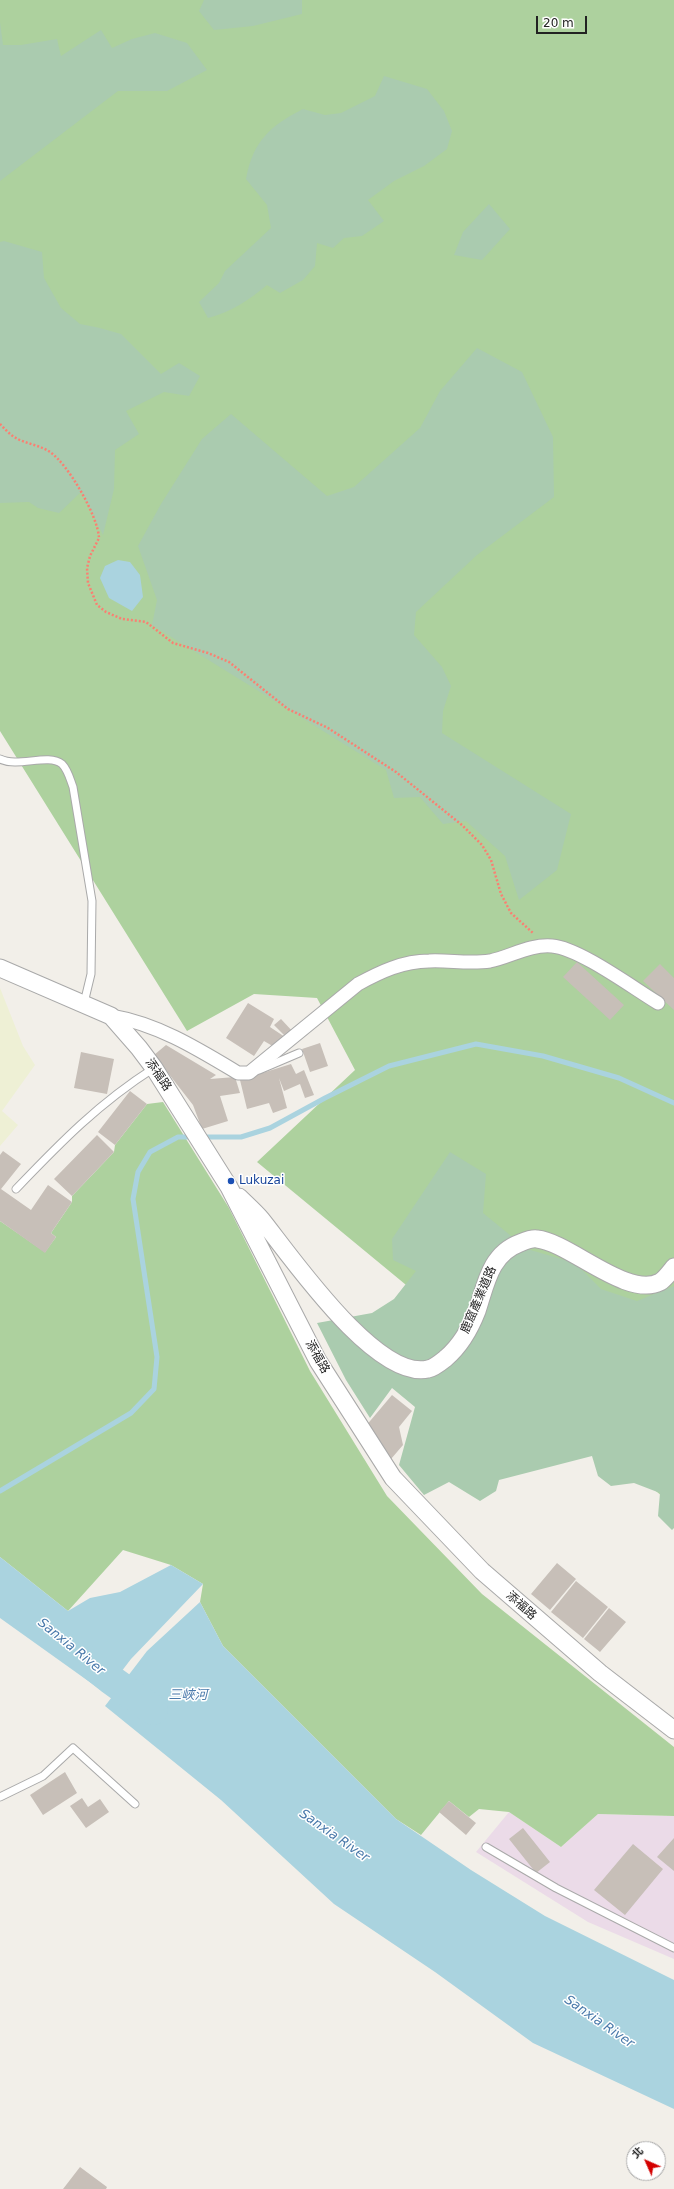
<!DOCTYPE html>
<meta charset="utf-8">
<style>
body{margin:0}
#map{position:relative;width:674px;height:2189px;overflow:hidden;background:#f2efe9;font-family:"DejaVu Sans","Noto Sans TC",sans-serif}
canvas{display:block}
.north{position:absolute;left:626px;top:2141px;width:40px;height:40px;box-sizing:border-box;background:#fff;border:1px solid #a7a7a7;border-radius:50%;rotate:315deg;font-size:11px;font-weight:700;line-height:16px;text-align:center;color:#222}
.north::after{content:'';display:block;margin:auto;width:14px;height:18px;background:#d40000;clip-path:polygon(50% 0,100% 100%,50% 72%,0 100%)}
.scale{position:absolute;left:536px;top:16px;width:51px;height:18px;box-sizing:border-box;border:2px solid #222;border-top:0;padding-left:5px;font-size:12px;line-height:14px;white-space:nowrap;color:#222;-webkit-text-stroke:3px #fff;paint-order:stroke}
</style>
<div id="map">
<canvas width="674" height="2189"></canvas>
<div class="north">北</div>
<div class="scale">20 m</div>
</div>
<script>
const ctx = document.querySelector('canvas').getContext('2d');
ctx.lineJoin = 'round';
function fill(path, color) { ctx.fillStyle = color; ctx.fill(path, 'evenodd'); }
function strokePath(path, color, width, dash) { ctx.strokeStyle = color; ctx.lineWidth = width; ctx.lineCap = dash ? 'butt' : 'round'; ctx.setLineDash(dash || []); ctx.stroke(path); }
function write(font, color, halo, rows, align = 'center') {
  ctx.font = font + ' "DejaVu Sans","Noto Sans TC",sans-serif'; ctx.lineWidth = 3; ctx.setLineDash([]); ctx.textBaseline = 'middle'; ctx.strokeStyle = halo; ctx.fillStyle = color; for (const [text, x, y, turn = 0] of rows) {
    ctx.save(); ctx.translate(x, y); ctx.rotate((+turn || 0) * Math.PI / 180); ctx.textAlign = isNaN(turn) ? turn : align; if (halo) ctx.strokeText(text, 0, 0); ctx.fillText(text, 0, 0); ctx.restore();
  }
}
fill(new Path2D(`
 M 509,1812 L 561,1847 L 598,1814 L 674,1816 L 674,1959 L 588,1922 L 476,1852 Z`), '#ebdbe8');
fill(new Path2D(`
 M 0,988 L 23,1046 L 35,1065 L 2,1111 L 18,1125 L 0,1146 Z`), '#eef0d5');
fill(new Path2D(`
 M 0,0 L 674,0 L 674,1506 L 257,1162 L 355,1070 L 317,998 L 254,994 L 187,1031 L 0,731 Z
 M 163,1102 L 229,1208 L 310,1371 L 387,1496 L 482,1594 L 674,1747 L 674,1816 L 598,1814 L 561,1847 L 509,1812 L 479,1809 L 469,1817 L 449,1801 L 421,1835 L 396,1819 L 223,1646 L 200,1602 L 203,1584 L 171,1565 L 123,1550 L 68,1611 L 0,1557 L 0,1221 L 45,1252 L 56,1237 L 51,1233 L 72,1202 L 72,1196 L 114,1152 L 115,1145 L 147,1104 Z`), '#add19e');
fill(new Path2D(`
 M 204,0 L 302,0 L 302,14 L 253,26 L 214,30 L 199,11 Z
 M 0,22 L 3,45 L 21,45 L 57,39 L 61,56 L 101,30 L 112,48 L 132,39 L 155,33 L 187,43 L 207,70 L 167,91 L 118,91 L 0,181 Z
 M 384,76 L 427,89 L 444,111 L 452,131 L 447,149 L 424,166 L 394,181 L 368,200 L 384,221 L 362,236 L 344,238 L 333,248 L 317,243 L 315,266 L 303,280 L 280,293 L 267,285 C 249,300 231,312 208,318 L 199,302 L 219,283 L 225,271 L 271,228 L 267,205 L 246,179 C 253,141 270,126 303,109 L 325,115 L 341,113 L 375,96 Z
 M 489,204 L 510,229 L 482,260 L 454,255 L 463,232 Z
 M 4,241 L 42,252 L 44,278 L 61,308 L 80,324 L 100,328 L 121,334 L 161,374 L 179,363 L 200,376 L 189,396 L 164,392 L 126,411 L 139,434 L 115,450 L 114,489 L 103,535 L 81,492 L 59,513 L 38,508 L 29,502 L 0,503 L 0,242 Z
 M 477,348 L 522,372 L 553,437 L 554,497 L 477,555 L 416,612 L 414,635 L 442,667 L 451,686 L 443,711 L 442,733 L 571,814 L 557,870 L 519,900 L 505,856 L 466,821 L 443,824 L 420,797 L 394,798 L 386,770 L 152,625 L 157,600 L 138,546 L 161,504 L 202,439 L 231,414 L 327,496 L 354,487 L 420,428 L 440,391 Z
 M 450,1152 L 486,1174 L 483,1213 L 527,1249 L 575,1263 L 601,1289 L 637,1301 L 674,1286 L 674,1528 L 672,1530 L 658,1516 L 660,1493 L 634,1483 L 611,1486 L 598,1476 L 592,1456 L 499,1480 L 496,1491 L 480,1501 L 449,1482 L 424,1495 L 399,1465 L 415,1407 L 392,1388 L 370,1418 L 346,1380 L 317,1323 L 372,1313 L 394,1299 L 416,1271 L 393,1260 L 392,1239 Z`), '#aacbaf');
fill(new Path2D(`
 M 118,560 L 130,562 L 140,575 L 143,597 L 132,611 L 109,598 L 100,578 L 105,566 Z
 M 0,1557 L 68,1611 L 90,1598 L 120,1592 L 171,1565 L 203,1584 L 131,1659 L 105,1693 L 0,1618 Z
 M 200,1602 L 223,1646 L 396,1819 L 471,1870 L 545,1916 L 674,1980 L 674,2109 L 533,2043 L 435,1972 L 334,1904 L 221,1800 L 105,1706 L 147,1651 Z`), '#aad3df');
strokePath(new Path2D(`
 M 202,1137 L 241,1137 L 270,1128 L 325,1098 L 389,1066 L 476,1044 L 543,1056 L 619,1078 L 674,1103
 M 0,1491 L 131,1413 L 154,1389 L 157,1357 L 133,1199 L 138,1172 L 150,1152 L 178,1137 L 194,1137`), '#aad3df', 5);
strokePath(new Path2D(`
 M 81,1656 L 110,1679 L 153,1710`), '#aad3df', 30);
fill(new Path2D(`
 M 577,962 L 624,1005 L 610,1020 L 563,977 Z
 M 660,964 L 674,978 L 674,1010 L 643,981 Z
 M 248,1003 L 274,1019 L 270,1027 L 288,1039 L 276,1048 L 264,1041 L 254,1056 L 226,1038 Z
 M 281,1019 L 294,1033 L 288,1039 L 274,1025 Z
 M 320,1043 L 328,1066 L 310,1072 L 302,1049 Z
 M 166,1045 L 216,1075 L 210,1079 L 235,1077 L 240,1093 L 220,1096 L 228,1121 L 202,1129 L 193,1105 L 154,1055 Z
 M 81,1052 L 114,1059 L 107,1094 L 74,1088 Z
 M 291,1064 L 296,1074 L 304,1070 L 314,1095 L 305,1098 L 300,1084 L 284,1091 L 279,1078 L 287,1108 L 273,1113 L 269,1103 L 247,1109 L 240,1080 Z
 M 130,1091 L 147,1104 L 115,1145 L 98,1132 Z
 M 97,1135 L 114,1152 L 72,1196 L 54,1179 Z
 M 3,1151 L 21,1164 L 1,1189 L 31,1210 L 48,1185 L 72,1202 L 51,1233 L 56,1237 L 45,1253 L 0,1221 L 0,1155 Z
 M 392,1395 L 412,1411 L 399,1427 L 403,1445 L 391,1459 L 365,1427 Z
 M 557,1563 L 576,1579 L 550,1610 L 531,1594 Z
 M 576,1581 L 608,1607 L 583,1638 L 551,1612 Z
 M 609,1608 L 626,1622 L 600,1652 L 584,1639 Z
 M 65,1772 L 77,1793 L 43,1815 L 30,1795 Z
 M 82,1798 L 88,1807 L 100,1799 L 109,1812 L 86,1828 L 70,1806 Z
 M 449,1801 L 476,1823 L 466,1835 L 439,1812 Z
 M 523,1828 L 550,1862 L 536,1873 L 509,1839 Z
 M 674,1838 L 674,1871 L 657,1857 Z
 M 633,1844 L 663,1869 L 625,1915 L 594,1890 Z
 M 80,2167 L 107,2187 L 106,2189 L 63,2189 Z`), '#c7bfb8');
const service = new Path2D(`
 M 0,759 C 18,768 48,753 62,764 C 68,770 70,779 73,787 L 92,901 L 91,974 L 84,1003
 M 259,1070 L 299,1053
 M 16,1189 C 61,1142 99,1103 154,1068
 M 0,1797 L 43,1776 L 73,1748 L 135,1804
 M 486,1847 L 556,1888 L 674,1948`);
const minor = new Path2D(`
 M 111,1016 C 158,1024 198,1049 238,1073 L 249,1073 L 358,984 C 380,972 403,961 429,961 C 449,960 469,964 490,961 C 510,957 530,944 552,946 C 579,948 633,988 658,1003`);
const tertiary = new Path2D(`
 M 0,968 L 111,1016 L 139,1048 L 154,1068 L 229,1187 L 318,1361 L 393,1478 L 482,1571 L 600,1673 L 674,1730
 M 239,1197 C 246,1204 254,1211 261,1219 C 290,1255 376,1381 428,1369 C 434,1368 441,1362 446,1358 C 460,1346 470,1329 477,1311 C 486,1284 490,1254 520,1243 C 525,1241 532,1238 537,1239 C 569,1242 627,1299 660,1282 C 665,1279 670,1272 674,1267`);
strokePath(service, '#a9a9a9', 9);
strokePath(minor, '#a9a9a9', 15);
strokePath(tertiary, '#a9a9a9', 19);
strokePath(new Path2D(`
 M 0,424 C 5,429 10,435 16,438 C 26,444 40,445 50,452 C 68,464 98,516 99,538 L 90,556 L 87,568 L 88,583 L 97,605 L 106,612 L 122,619 L 146,622 L 173,643 L 208,653 L 229,662 L 288,709 L 328,728 L 396,772 L 462,825 L 482,845 L 491,860 L 501,894 L 511,913 L 533,933`), '#fa8072', 2.5, [2, 2]);
strokePath(service, '#fff', 7);
strokePath(minor, '#fff', 13);
strokePath(tertiary, '#fff', 17);
for (const [x, y, r, color] of [
 [231,1181,4,"#1a4fb4"]
]) { const dot = new Path2D(); dot.arc(x, y, r, 0, 2 * Math.PI); ctx.fillStyle = color; ctx.fill(dot); strokePath(dot, '#fff', 1.5); }
write('12px', '#222', '#fff', [
 ["添福路",158,1075,56],
 ["鹿窟產業道路",479,1300,-67],
 ["添福路",317,1357,61],
 ["添福路",521,1606,42]
]);
write('12px', '#164399', '#fff', [
 ["Lukuzai",239,1181]
], 'left');
write('italic 13px', '#4a7aab', '#fff', [
 ["Sanxia River",71,1647,39],
 ["三峽河",188,1696],
 ["Sanxia River",334,1836,35],
 ["Sanxia River",599,2022,35]
]);
</script>
